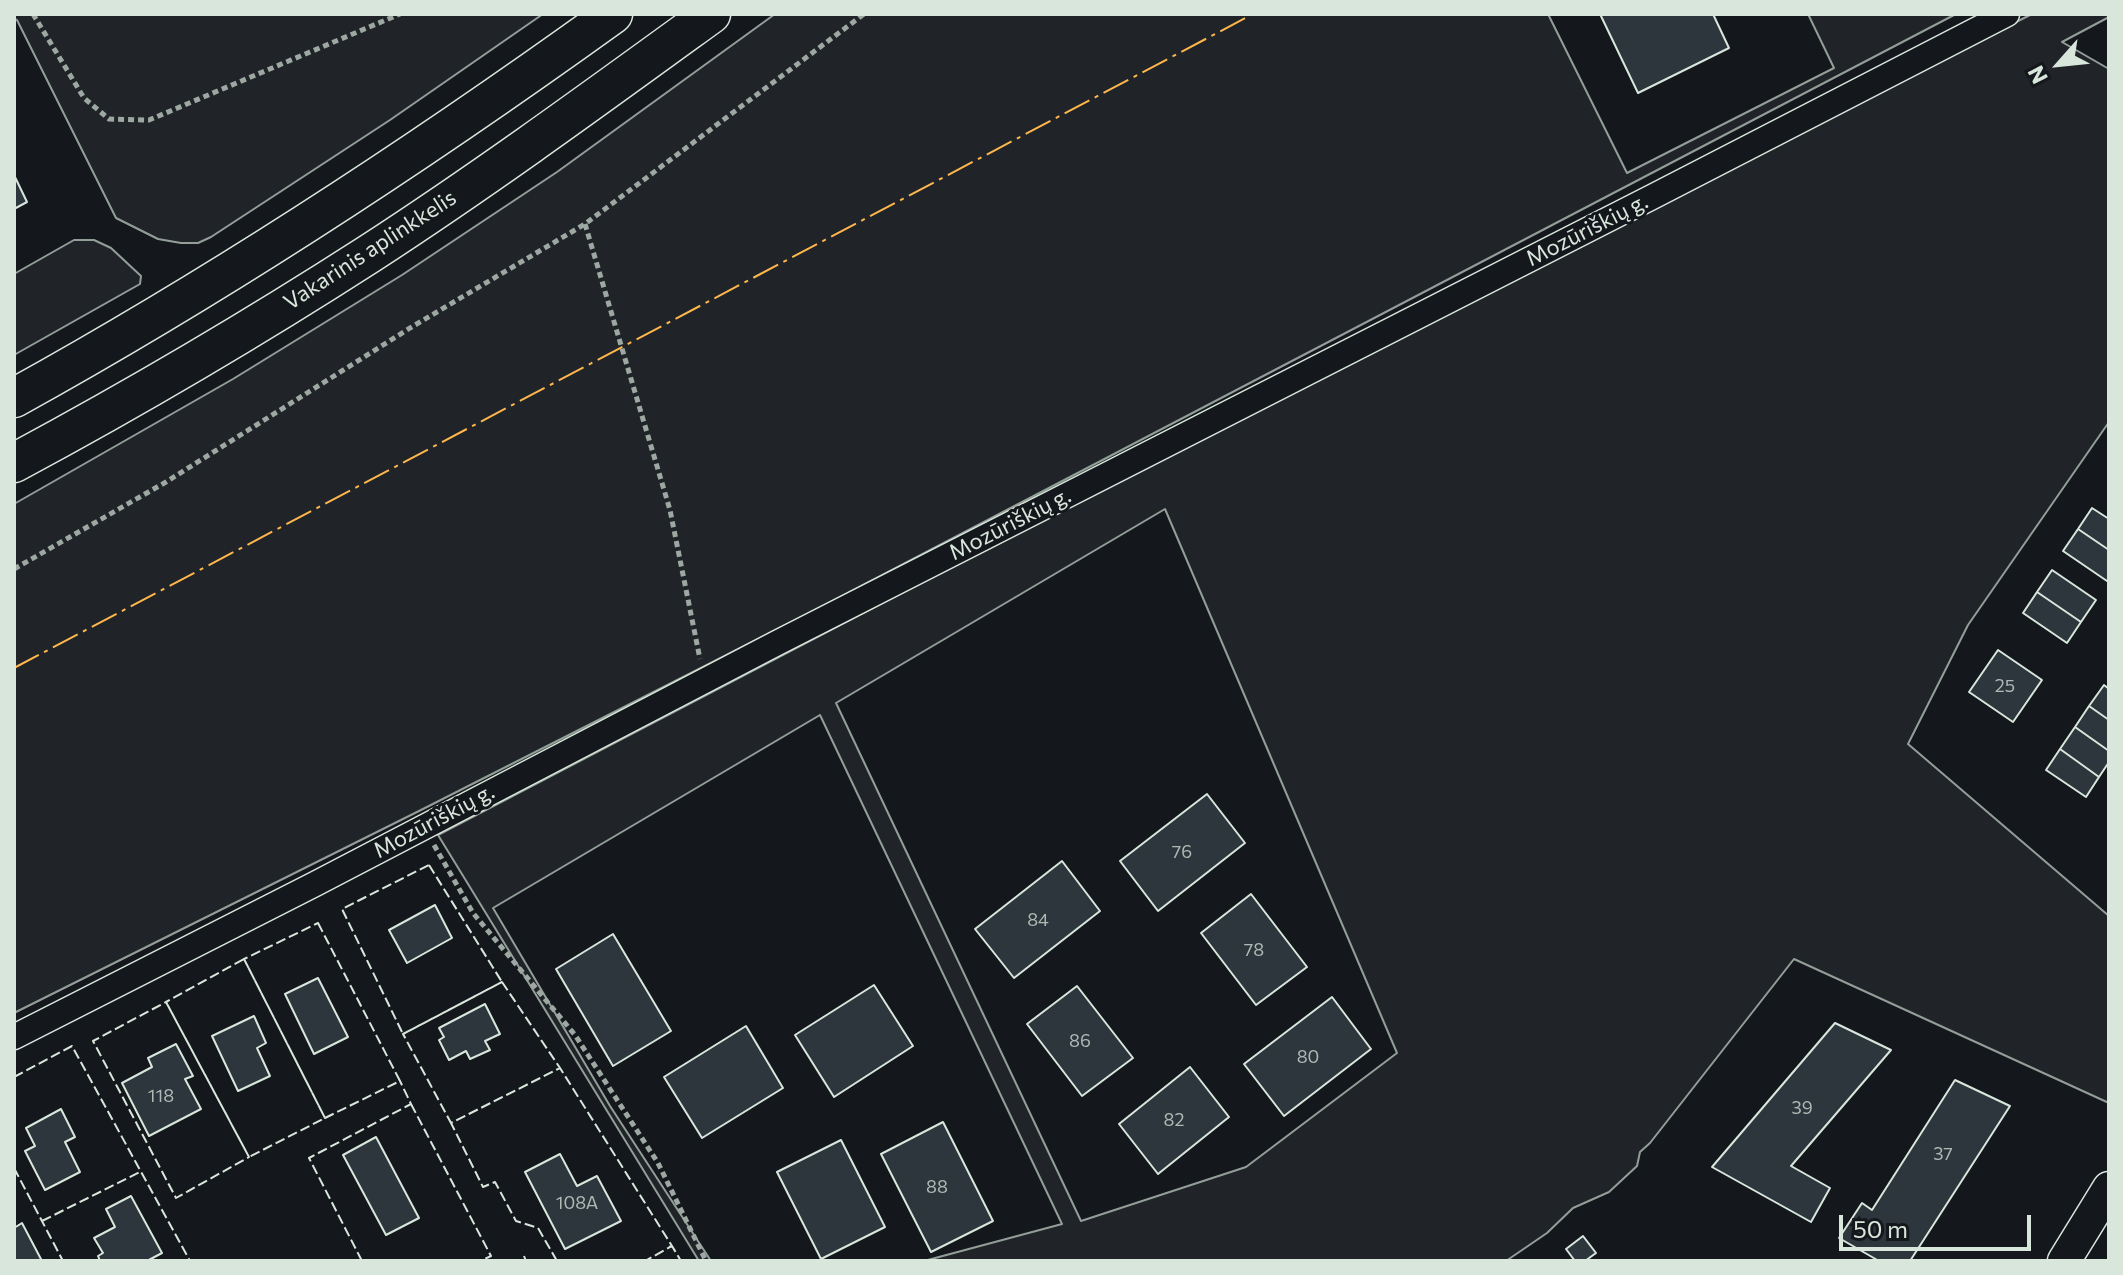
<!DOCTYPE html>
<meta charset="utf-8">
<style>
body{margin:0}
#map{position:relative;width:2123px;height:1275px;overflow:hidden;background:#14181c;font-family:Commissioner,sans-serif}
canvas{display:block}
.frame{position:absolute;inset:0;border:16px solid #d8e6dc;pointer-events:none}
.north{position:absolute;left:2019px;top:24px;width:80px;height:80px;-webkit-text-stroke:6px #14181c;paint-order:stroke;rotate:243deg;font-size:22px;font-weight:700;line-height:32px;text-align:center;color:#d8e6dc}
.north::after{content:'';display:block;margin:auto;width:28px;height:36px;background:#d8e6dc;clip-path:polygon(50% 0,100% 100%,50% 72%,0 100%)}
.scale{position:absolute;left:1839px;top:1215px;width:192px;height:36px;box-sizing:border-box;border:4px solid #d8e6dc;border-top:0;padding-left:10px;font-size:24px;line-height:28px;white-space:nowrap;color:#d8e6dc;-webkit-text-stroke:6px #14181c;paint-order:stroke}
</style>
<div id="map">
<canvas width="2123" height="1275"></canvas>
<div class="frame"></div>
<div class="north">N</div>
<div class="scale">50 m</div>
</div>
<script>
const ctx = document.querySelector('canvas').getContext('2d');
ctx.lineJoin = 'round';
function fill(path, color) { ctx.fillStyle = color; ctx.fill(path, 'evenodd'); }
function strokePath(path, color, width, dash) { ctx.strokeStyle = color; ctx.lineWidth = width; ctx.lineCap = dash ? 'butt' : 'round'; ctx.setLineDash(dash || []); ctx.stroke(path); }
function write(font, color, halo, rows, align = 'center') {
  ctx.font = font + ' Commissioner,sans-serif'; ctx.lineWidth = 6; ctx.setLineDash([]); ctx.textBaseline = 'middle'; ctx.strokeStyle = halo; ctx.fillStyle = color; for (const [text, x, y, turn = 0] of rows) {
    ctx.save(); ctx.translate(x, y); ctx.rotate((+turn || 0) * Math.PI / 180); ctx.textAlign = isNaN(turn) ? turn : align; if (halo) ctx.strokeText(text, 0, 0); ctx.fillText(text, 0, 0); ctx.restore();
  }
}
const green = new Path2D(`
 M 14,14 L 543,14 L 390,120 L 211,237 L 198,243 L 181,243 L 158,239 L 116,218 L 17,20 L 14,19 Z
 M 775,14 L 1548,14 L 1627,173 L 1834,68 L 1808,14 L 1956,14 L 825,605 L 423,809 L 14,1013 L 14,504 L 233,379 L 402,275 L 557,172 Z
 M 2032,14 L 2109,14 L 2109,17 L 2062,42 L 2109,69 L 2109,422 L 1968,625 L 1908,744 L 2109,916 L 2109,1103 L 1794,959 L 1650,1143 L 1640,1152 L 1637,1166 L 1609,1192 L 1573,1208 L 1547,1233 L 1506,1261 L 924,1261 L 1062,1224 L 820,715 L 493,908 L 610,1106 L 711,1261 L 699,1261 L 438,835 L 1277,397 ZM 1165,509 L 1397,1053 L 1246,1167 L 1081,1221 L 836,703 Z
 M 74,240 L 94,240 L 111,248 L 141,276 L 140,284 L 14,355 L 14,274 Z`);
fill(green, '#202428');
strokePath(green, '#939e99', 2);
const building = new Path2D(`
 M 1600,14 L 1713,14 L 1729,48 L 1638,93 Z
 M 15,177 L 27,202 L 14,209 L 14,178 Z
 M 2092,508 L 2109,519 L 2109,550 L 2078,529 Z
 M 2078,529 L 2109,550 L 2109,579 L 2107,581 L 2063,551 Z
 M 2052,570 L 2096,600 L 2081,622 L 2037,592 Z
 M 2037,592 L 2081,622 L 2067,643 L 2023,613 Z
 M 1998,650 L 2042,680 L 2013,722 L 1969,692 Z
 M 2104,685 L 2109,689 L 2109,720 L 2089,706 Z
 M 2089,706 L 2109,720 L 2109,751 L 2075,727 Z
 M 2075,727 L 2109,751 L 2109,762 L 2099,777 L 2060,749 Z
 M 2060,749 L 2099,777 L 2086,797 L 2046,770 Z
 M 1207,794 L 1245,843 L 1158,911 L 1120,861 Z
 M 1062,861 L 1100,911 L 1014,978 L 975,929 Z
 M 1251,894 L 1307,967 L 1256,1005 L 1201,933 Z
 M 435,905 L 452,938 L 407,963 L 389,930 Z
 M 613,934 L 671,1031 L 613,1066 L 556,969 Z
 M 318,978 L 348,1037 L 314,1054 L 285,994 Z
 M 874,985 L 913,1046 L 834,1097 L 795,1035 Z
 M 1077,986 L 1133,1058 L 1082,1096 L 1027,1024 Z
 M 1332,997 L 1371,1049 L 1284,1116 L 1244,1064 Z
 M 485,1004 L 500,1034 L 485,1041 L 490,1050 L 470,1059 L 466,1051 L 449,1060 L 439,1040 L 444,1037 L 439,1028 Z
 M 254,1016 L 266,1043 L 257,1048 L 270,1076 L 238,1091 L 212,1036 Z
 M 1835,1023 L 1891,1050 L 1791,1166 L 1830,1188 L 1811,1222 L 1712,1167 Z
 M 746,1026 L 783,1088 L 702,1138 L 664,1077 Z
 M 176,1044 L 193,1076 L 185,1079 L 201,1109 L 149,1136 L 122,1083 L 152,1067 L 148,1058 Z
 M 1190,1067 L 1229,1117 L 1158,1174 L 1119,1124 Z
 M 1955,1080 L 2010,1106 L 1910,1261 L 1879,1261 L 1839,1238 L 1862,1203 L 1872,1210 Z
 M 61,1109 L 75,1137 L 65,1142 L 80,1172 L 45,1190 L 25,1151 L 35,1146 L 26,1128 Z
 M 943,1122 L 993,1221 L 931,1252 L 881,1154 Z
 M 376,1137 L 419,1218 L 386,1235 L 343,1155 Z
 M 841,1140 L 885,1227 L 821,1259 L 777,1172 Z
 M 560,1154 L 577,1186 L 597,1176 L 621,1221 L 565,1249 L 525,1172 Z
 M 131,1196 L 162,1253 L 147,1261 L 100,1261 L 98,1256 L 103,1253 L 94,1238 L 115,1227 L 106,1209 Z
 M 22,1223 L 42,1261 L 14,1261 L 14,1228 Z
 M 1583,1236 L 1596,1253 L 1585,1261 L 1575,1261 L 1566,1249 Z`);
fill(building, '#2c363c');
strokePath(building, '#d8e6dc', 2);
const minor = new Path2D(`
 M 14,1037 L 315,884 L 777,643 L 1654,196 L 2007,14`);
const secondary = new Path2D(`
 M 2064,1261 L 2109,1188`);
const trunk = new Path2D(`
 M 14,398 C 222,283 420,153 613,14
 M 14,463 C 135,398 254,328 369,254 C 486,178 598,96 711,14`);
strokePath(minor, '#d8e6dc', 27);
strokePath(secondary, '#d8e6dc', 35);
strokePath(trunk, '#d8e6dc', 41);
strokePath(new Path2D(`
 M 33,14 L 84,98 L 109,119 L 149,120 L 400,14
 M 585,224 L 670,510 L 700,659
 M 14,569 L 166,482 L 410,328 L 585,224 L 864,14
 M 434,845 L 473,913 L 575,1035 L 658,1163 L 706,1261`), '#9da8a2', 5, [6, 4]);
strokePath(minor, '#14181c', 24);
strokePath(secondary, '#14181c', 32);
strokePath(trunk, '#14181c', 38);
strokePath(new Path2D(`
 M 429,865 L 502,982 L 403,1034 L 342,909 Z
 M 318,923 L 400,1081 L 325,1118 L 244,959 Z
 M 244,959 L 325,1118 L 249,1157 L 166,1002 Z
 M 502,982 L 560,1068 L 451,1123 L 403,1034 Z
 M 166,1002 L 249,1157 L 176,1198 L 93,1041 Z
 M 14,1077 L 72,1046 L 190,1261
 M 411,1104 L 491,1256 L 480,1261
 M 14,1168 L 63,1261
 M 42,1221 L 140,1172
 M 669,1247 L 672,1246 L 681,1261
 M 524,1256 L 526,1261
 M 362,1261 L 309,1158 L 411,1104 L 400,1081
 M 557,1261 L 538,1228 L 516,1221 L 495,1182 L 483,1187 L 451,1123 L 560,1068 L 672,1246 L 645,1261`), '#d8e6dc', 2, [10, 4]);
strokePath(new Path2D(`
 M 14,668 L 1253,14`), '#ffb74d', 2, [28, 6, 4, 6]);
write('18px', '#adbab4', null, [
 ["25",2005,686],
 ["76",1182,852],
 ["84",1038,920],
 ["78",1254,950],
 ["86",1080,1041],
 ["80",1308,1057],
 ["118",161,1096],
 ["39",1802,1108],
 ["82",1174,1120],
 ["37",1943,1154],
 ["88",937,1187],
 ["108A",577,1203]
]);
write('22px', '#d8e6dc', '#14181c', [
 ["Mozūriškių g.",1587,230,-27],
 ["Vakarinis aplinkkelis",370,250,-33],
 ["Mozūriškių g.",1010,524,-27],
 ["Mozūriškių g.",434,821,-28]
]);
</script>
